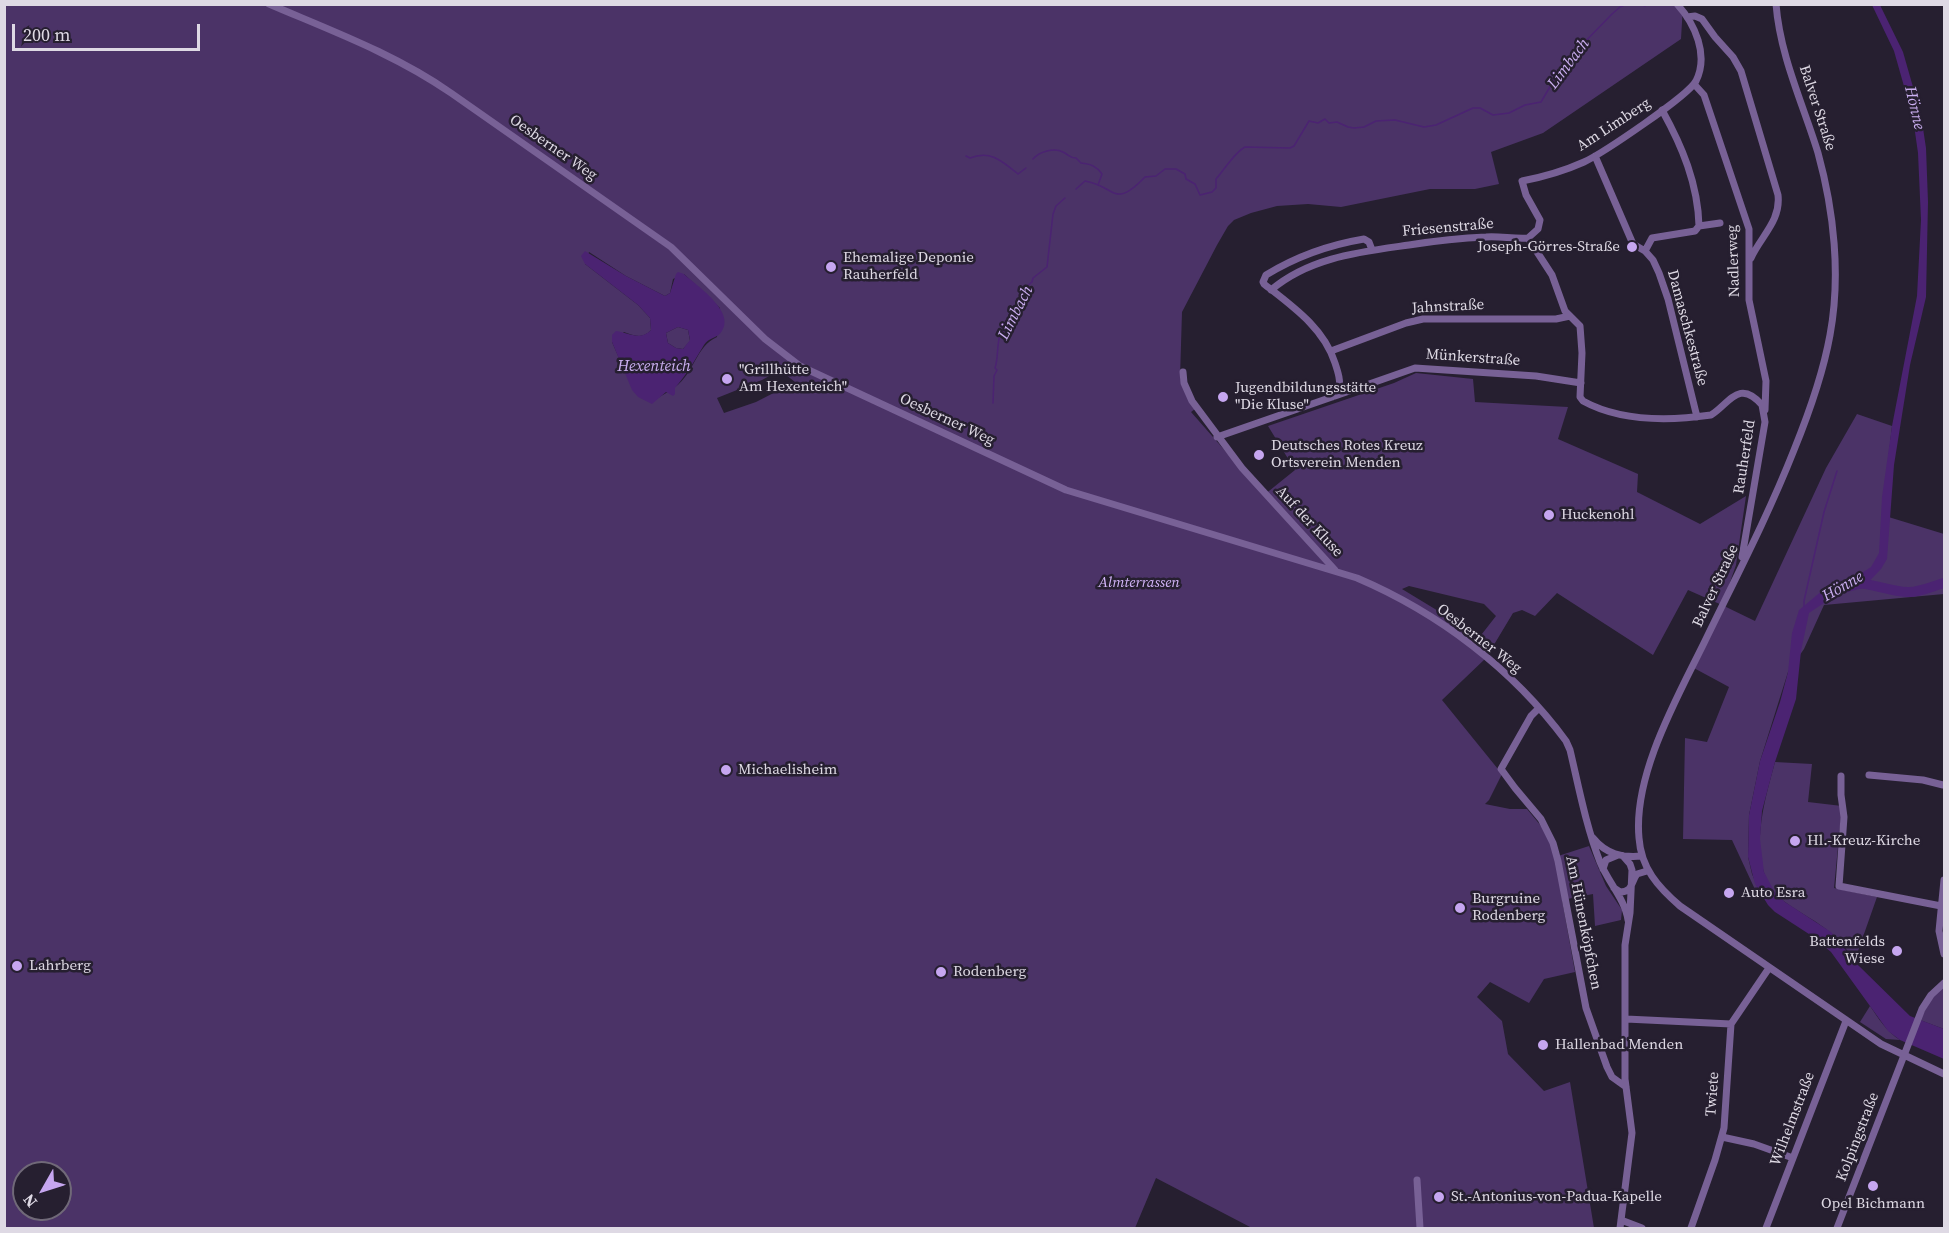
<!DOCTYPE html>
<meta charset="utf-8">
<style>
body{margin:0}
#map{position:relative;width:1949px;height:1233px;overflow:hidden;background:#261f30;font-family:"Source Serif 4",serif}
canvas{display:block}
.frame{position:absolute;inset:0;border:6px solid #ded9e4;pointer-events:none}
.north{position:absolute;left:12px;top:1161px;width:60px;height:60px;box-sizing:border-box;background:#261f30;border:2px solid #706978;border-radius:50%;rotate:231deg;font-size:16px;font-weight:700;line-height:24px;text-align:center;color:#ded9e4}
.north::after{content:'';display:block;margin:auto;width:21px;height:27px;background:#c6a6f0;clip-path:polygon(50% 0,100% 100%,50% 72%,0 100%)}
.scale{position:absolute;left:12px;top:24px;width:188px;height:27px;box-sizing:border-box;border:3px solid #ded9e4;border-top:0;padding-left:8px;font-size:18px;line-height:21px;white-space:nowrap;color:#ded9e4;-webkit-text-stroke:4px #261f30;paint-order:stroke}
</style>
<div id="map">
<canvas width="1949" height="1233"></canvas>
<div class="frame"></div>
<div class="north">N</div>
<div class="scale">200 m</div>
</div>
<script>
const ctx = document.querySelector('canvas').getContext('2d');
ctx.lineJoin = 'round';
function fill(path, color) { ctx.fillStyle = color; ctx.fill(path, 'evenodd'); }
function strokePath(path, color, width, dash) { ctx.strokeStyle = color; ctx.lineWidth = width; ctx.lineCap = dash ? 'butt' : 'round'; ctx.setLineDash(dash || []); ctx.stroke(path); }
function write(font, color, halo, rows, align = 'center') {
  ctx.font = font + ' "Source Serif 4",serif'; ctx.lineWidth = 5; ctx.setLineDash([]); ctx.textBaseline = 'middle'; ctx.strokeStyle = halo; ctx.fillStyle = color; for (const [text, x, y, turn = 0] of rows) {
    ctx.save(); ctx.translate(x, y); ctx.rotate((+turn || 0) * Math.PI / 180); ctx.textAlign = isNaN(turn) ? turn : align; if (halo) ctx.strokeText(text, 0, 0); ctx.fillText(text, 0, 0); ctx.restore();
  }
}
fill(new Path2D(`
 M 5,5 L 1683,5 L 1681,39 L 1543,133 L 1491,152 L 1499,184 L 1475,189 L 1430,189 L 1341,207 L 1308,204 L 1277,206 L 1251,213 L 1234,220 L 1228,226 L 1217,245 L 1182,312 L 1180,378 L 1195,409 L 1191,412 L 1264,495 L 1295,470 L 1268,426 L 1394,383 L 1416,373 L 1473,379 L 1475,402 L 1568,407 L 1558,439 L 1638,474 L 1637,492 L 1700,524 L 1746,496 L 1736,565 L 1722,605 L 1755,621 L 1826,468 L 1857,414 L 1892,426 L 1882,515 L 1944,534 L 1944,594 L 1824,605 L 1804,649 L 1788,672 L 1760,761 L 1749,815 L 1748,857 L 1752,874 L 1762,898 L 1759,898 L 1732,840 L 1683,839 L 1685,738 L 1707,742 L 1729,687 L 1692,667 L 1722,605 L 1688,590 L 1653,655 L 1557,593 L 1535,616 L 1522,610 L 1513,613 L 1486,658 L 1442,700 L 1502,774 L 1489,800 L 1485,804 L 1510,809 L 1527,809 L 1546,832 L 1555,857 L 1589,846 L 1606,886 L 1622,910 L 1621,920 L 1595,926 L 1593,894 L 1562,900 L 1575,972 L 1544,979 L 1529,1003 L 1490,982 L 1477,997 L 1502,1021 L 1508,1054 L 1544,1091 L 1570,1082 L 1594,1228 L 1252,1228 L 1156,1178 L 1135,1228 L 5,1228 ZM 589,252 L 626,276 L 665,296 L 670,293 L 673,279 L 684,274 L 720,308 L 717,337 C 696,346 694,374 675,387 C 669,392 662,395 655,400 L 625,372 L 612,342 L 624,332 C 635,336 643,339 651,330 L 650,318 L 638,305 L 585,264 ZM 780,370 L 795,382 L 756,402 L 724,413 L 717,398 L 762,380 ZM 1409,586 L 1484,604 L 1496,616 L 1478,639 L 1458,623 L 1402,589 ZM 24,1173 L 60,1173 L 60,1209 L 24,1209 Z
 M 678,327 L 688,330 L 690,341 L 683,349 L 676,348 L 668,343 L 666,333 Z
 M 1775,762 L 1812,764 L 1808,802 L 1842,806 L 1834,888 L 1877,897 L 1858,951 L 1853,958 C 1846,949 1840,940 1831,933 C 1817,921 1800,913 1785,902 C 1743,870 1764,803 1775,762 Z
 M 1944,986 L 1944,1029 L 1920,1020 L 1932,997 Z
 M 1870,1006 C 1878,1018 1887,1032 1900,1040 L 1886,1039 L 1860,1022 Z`), '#4b3367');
fill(new Path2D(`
 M 1872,5 L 1880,5 L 1903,52 L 1921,115 L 1926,148 L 1928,202 L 1926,297 L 1910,365 L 1894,465 L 1887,559 L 1881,569 L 1863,588 L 1836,595 L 1809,613 L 1801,651 L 1796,699 L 1775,762 L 1762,811 L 1760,839 L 1764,872 L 1775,893 L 1785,902 L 1831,932 L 1859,966 L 1910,1016 L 1944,1029 L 1944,1059 L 1900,1040 L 1888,1031 L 1831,952 L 1812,936 L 1775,912 L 1768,905 L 1755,884 L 1748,857 L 1749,815 L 1760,761 L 1780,702 L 1788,672 L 1792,633 L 1799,610 L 1823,590 L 1854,578 L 1871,567 L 1879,553 L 1882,497 L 1892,426 L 1917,296 L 1921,220 L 1918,153 L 1913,118 L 1894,51 Z
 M 585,251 L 626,276 L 665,296 L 670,293 L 676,274 L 678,272 L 684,274 C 697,286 735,311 722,331 C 718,338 708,338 704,345 C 695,360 687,374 675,388 L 675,394 L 673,396 L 666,392 L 652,404 L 638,397 L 632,390 L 612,342 L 612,335 L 616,331 C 629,333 640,341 651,330 L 650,318 L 638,305 L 585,264 L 581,256 ZM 678,327 L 688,330 L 690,340 L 683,349 L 676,348 L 668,343 L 666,333 Z`), '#4b2372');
strokePath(new Path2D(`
 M 1641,4 L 1645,6
 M 966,156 L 970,158 C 991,150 1002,161 1018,174 L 1026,168
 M 1033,159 C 1039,152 1054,147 1063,152 C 1069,155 1070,158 1076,158 L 1081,163 C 1091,164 1096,166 1102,174 L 1098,185
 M 1076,189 L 1085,181 C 1116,186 1113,210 1145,177 L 1156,176 L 1165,169 L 1176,169 L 1185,174 L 1186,179 L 1195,184 L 1200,195 L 1212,192 L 1216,188 L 1216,179 C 1224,170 1235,152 1245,147 L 1290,148 L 1294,146 L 1309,121 L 1318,123 L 1325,119 L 1329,123 L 1337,122 L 1348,127 L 1354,128 L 1364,127 L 1376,121 L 1395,120 L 1424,127 L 1436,125 L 1473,108 L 1480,108 L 1493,115 L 1509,113 L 1525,105 L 1541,102 L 1564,63 L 1574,53 L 1612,14 L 1620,7 L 1627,4
 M 993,403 L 994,376 L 997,370 L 995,368 C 998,359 997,349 999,339 C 1003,325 1021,317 1021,301 L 1026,297 L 1026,287 L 1032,282 L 1033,278 L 1047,267 L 1053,214 L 1056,206 L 1065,198
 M 1804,607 L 1804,601 L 1824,512 L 1837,471`), '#4b2372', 1.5);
strokePath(new Path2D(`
 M 1854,583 C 1872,583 1889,591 1907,592 C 1919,593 1933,586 1944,583`), '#4b2372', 10);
strokePath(new Path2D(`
 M 269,4 C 332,31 395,54 451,93 L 671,247 L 765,339 L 800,366 L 1066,490 L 1357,578 C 1439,613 1513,669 1566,741 L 1570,750 C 1579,788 1586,826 1600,862 C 1608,882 1625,899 1628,920
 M 1776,4 C 1780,56 1803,104 1818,153 C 1834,211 1841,276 1830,335 C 1823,374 1809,413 1794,450 C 1768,516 1735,579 1704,643 C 1677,698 1633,775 1639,838 C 1641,868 1658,887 1680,906 L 1881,1044 L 1944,1074
 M 1687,17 L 1695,16 L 1702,19 L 1715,37 L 1733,57 L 1741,71 L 1778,195 C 1781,221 1761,236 1751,258
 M 1694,84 L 1704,95 L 1749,229 L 1749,300 L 1766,381 L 1765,410
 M 1595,156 L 1633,244 L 1645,251 L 1653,260 L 1659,273 L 1668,299 L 1697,417
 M 1699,226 L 1720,223
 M 1528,238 L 1552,275 L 1565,311 L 1580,326 L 1582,353 L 1580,397 L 1583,401 C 1621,422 1669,421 1711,415 C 1729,404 1739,378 1762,405 L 1765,422 L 1742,557
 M 1528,238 L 1538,229 L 1540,220 L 1526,195 L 1522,181 C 1543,177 1564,171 1584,162 C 1603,153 1688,96 1696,81 C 1709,55 1695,24 1677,4
 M 1645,251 L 1652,238 L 1695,231 L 1699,226 C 1698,184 1682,146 1662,110
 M 1271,290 C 1310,257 1360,252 1409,245 C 1434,241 1460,238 1486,237 C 1500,236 1514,239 1528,238
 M 1331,351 L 1406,323 L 1423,319 L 1556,319 L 1570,316
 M 1183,372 L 1184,383 L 1192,401 L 1242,468 L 1335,570
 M 1335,396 L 1415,368 L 1536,376 L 1581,383
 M 1217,437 L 1332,397 L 1339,391 C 1341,381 1338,372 1335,363 C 1324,328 1292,306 1264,284 L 1263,282 L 1266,275 C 1297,256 1328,245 1364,239 L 1369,242 L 1372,250
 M 1539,708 L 1531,716 L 1501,769 L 1515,788 L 1541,819 L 1553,843 L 1558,861 L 1586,1008 L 1607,1067 L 1612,1077 L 1626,1087
 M 1869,775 L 1923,780 L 1943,785
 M 1841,776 L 1841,795 L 1844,817 L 1839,886 L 1941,906
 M 1593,838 C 1606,854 1622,858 1642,856
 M 1603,869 L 1606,860 L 1618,855
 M 1944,880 L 1939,931 L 1944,954
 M 1614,888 L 1620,892 C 1633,892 1631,882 1637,874 L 1647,871
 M 1626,1019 L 1731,1024
 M 1722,1137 L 1754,1144 L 1793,1158
 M 1417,1180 L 1420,1228
 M 1621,1220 L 1642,1228
 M 1620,1228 L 1632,1133 L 1625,1079 L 1625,945 L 1630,913 L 1632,870 L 1630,864 L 1623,856
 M 1691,1228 L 1715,1160 L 1724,1128 L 1731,1024 L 1769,968
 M 1766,1228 L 1846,1021
 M 1837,1228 L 1922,1009 L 1931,995 L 1944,983`), '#786196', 7);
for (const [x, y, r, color] of [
 [1632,247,6,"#c6a6f0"],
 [831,267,6,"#c6a6f0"],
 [727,379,6,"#c6a6f0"],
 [1223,397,6,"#c6a6f0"],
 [1259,455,6,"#c6a6f0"],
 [1549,515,6,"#c6a6f0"],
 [726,770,6,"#c6a6f0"],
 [1795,841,6,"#c6a6f0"],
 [1729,893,6,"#c6a6f0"],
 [1460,908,6,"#c6a6f0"],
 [1897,951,6,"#c6a6f0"],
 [17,966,6,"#c6a6f0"],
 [941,972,6,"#c6a6f0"],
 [1543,1045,6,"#c6a6f0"],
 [1873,1186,6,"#c6a6f0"],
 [1439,1197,6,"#c6a6f0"]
]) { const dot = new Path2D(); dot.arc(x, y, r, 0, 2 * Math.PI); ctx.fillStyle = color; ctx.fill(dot); strokePath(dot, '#261f30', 2); }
write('15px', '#ded9e4', '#261f30', [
 ["Balver Straße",1817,108,72],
 ["Am Limberg",1614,125,-33],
 ["Oesberner Weg",553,148,35],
 ["Friesenstraße",1448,228,-5],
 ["Nadlerweg",1734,261,-92],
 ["Jahnstraße",1448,307,-3],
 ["Damaschkestraße",1687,328,75],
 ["Münkerstraße",1473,358,4],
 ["Oesberner Weg",947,420,25],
 ["Rauherfeld",1745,457,-81],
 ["Auf der Kluse",1309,522,47],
 ["Balver Straße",1716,586,-65],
 ["Oesberner Weg",1479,639,38],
 ["Am Hünenköpfchen",1583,923,79],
 ["Twiete",1713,1094,-86],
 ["Wilhelmstraße",1793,1119,-69],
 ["Kolpingstraße",1858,1137,-69]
]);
write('15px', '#ded9e4', '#261f30', [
 ["Joseph-Görres-Straße",1620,247,"right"],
 ["Ehemalige Deponie",843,258],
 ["Rauherfeld",843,275],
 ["\"Grillhütte",739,370],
 ["Am Hexenteich\"",739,387],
 ["Jugendbildungsstätte",1235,388],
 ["\"Die Kluse\"",1235,405],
 ["Deutsches Rotes Kreuz",1271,446],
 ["Ortsverein Menden",1271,463],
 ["Huckenohl",1561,515],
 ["Michaelisheim",738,770],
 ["Hl.-Kreuz-Kirche",1807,841],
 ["Auto Esra",1741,893],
 ["Burgruine",1472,899],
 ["Rodenberg",1472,916],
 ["Battenfelds",1885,942,"right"],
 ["Wiese",1885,959,"right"],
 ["Lahrberg",29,966],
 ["Rodenberg",953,972],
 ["Hallenbad Menden",1555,1045],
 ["St.-Antonius-von-Padua-Kapelle",1451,1197],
 ["Opel Bichmann",1873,1204,"center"]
], 'left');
write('italic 15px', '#d3b6f9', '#261f30', [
 ["Almterrassen",1139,583]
]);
write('italic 16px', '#cbaff1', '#261f30', [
 ["Limbach",1569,64,-53],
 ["Hönne",1914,108,77],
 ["Limbach",1016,313,-63],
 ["Hexenteich",654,367],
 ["Hönne",1843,587,-30]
]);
</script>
